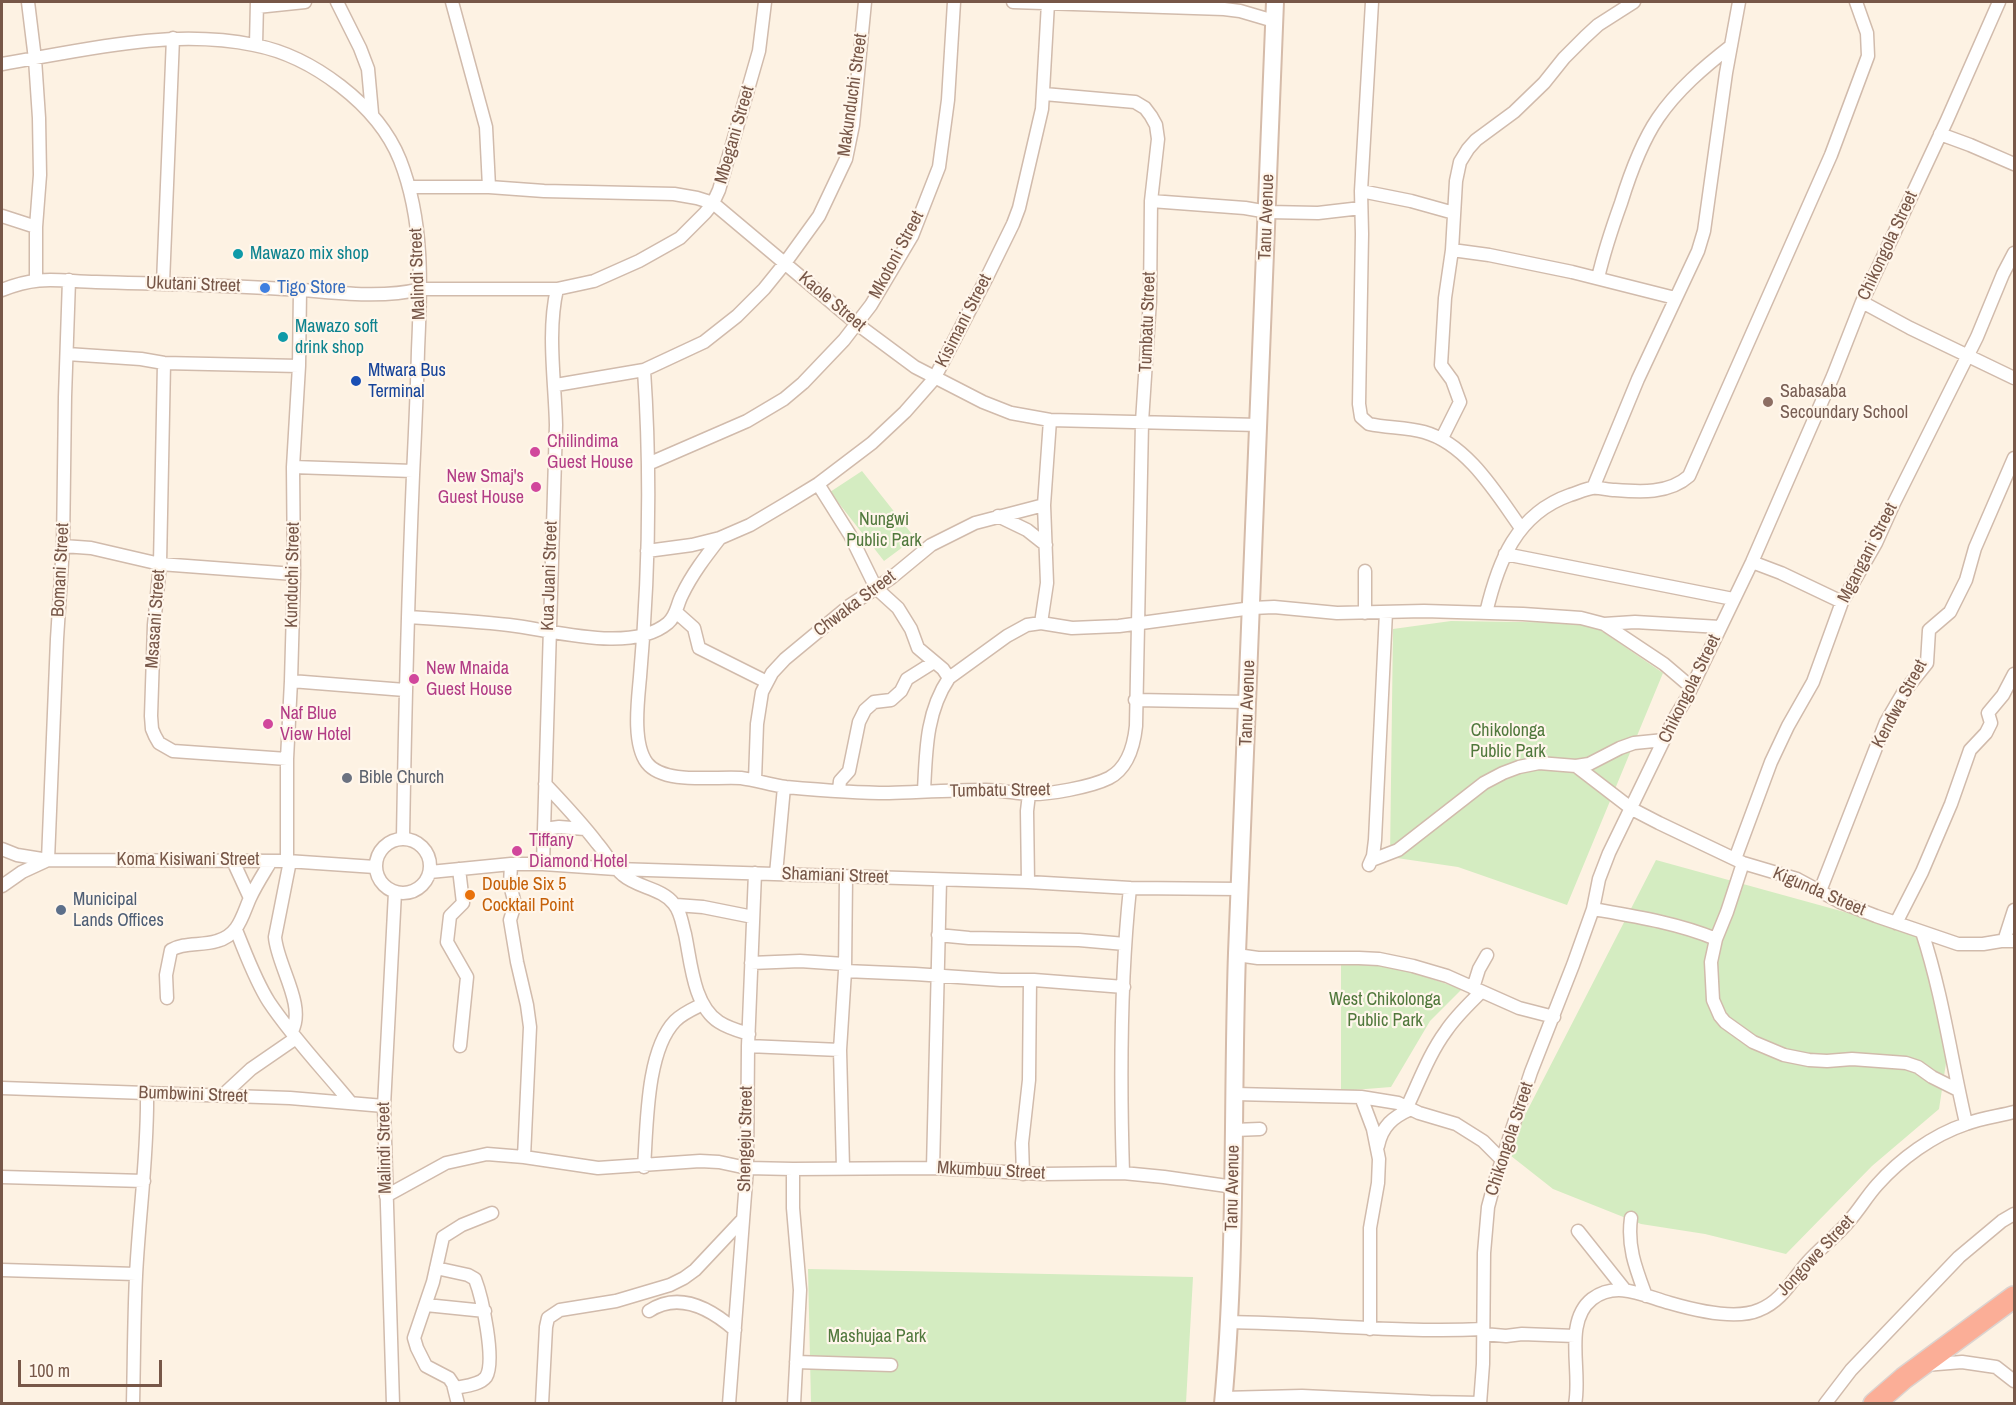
<!DOCTYPE html>
<style>
body{margin:0}
#map{position:relative;width:2016px;height:1405px;overflow:hidden;background:#fdf2e3;font-family:"Archivo Narrow",sans-serif}
canvas{display:block}
.frame{position:absolute;inset:0;border:3px solid #775748;pointer-events:none}
.scale{position:absolute;left:18px;top:1360px;width:144px;height:27px;box-sizing:border-box;border:3px solid #775748;border-top:0;padding-left:8px;font-size:18px;line-height:21px;white-space:nowrap;color:#775748;-webkit-text-stroke:4px #fff6eb;paint-order:stroke}
</style>
<div id="map">
<canvas width="2016" height="1405"></canvas>
<div class="frame"></div>
<div class="scale">100 m</div>
</div>
<script>
const ctx = document.querySelector('canvas').getContext('2d');
ctx.lineJoin = 'round';
function fill(path, color) { ctx.fillStyle = color; ctx.fill(path, 'evenodd'); }
function strokePath(path, color, width, dash) { ctx.strokeStyle = color; ctx.lineWidth = width; ctx.lineCap = dash ? 'butt' : 'round'; ctx.setLineDash(dash || []); ctx.stroke(path); }
function write(font, color, halo, rows, align = 'center') {
  ctx.font = font + ' "Archivo Narrow",sans-serif'; ctx.lineWidth = 4.5; ctx.setLineDash([]); ctx.textBaseline = 'middle'; ctx.strokeStyle = halo; ctx.fillStyle = color; for (const [text, x, y, turn = 0] of rows) {
    ctx.save(); ctx.translate(x, y); ctx.rotate((+turn || 0) * Math.PI / 180); ctx.textAlign = isNaN(turn) ? turn : align; if (halo) ctx.strokeText(text, 0, 0); ctx.fillText(text, 0, 0); ctx.restore();
  }
}
fill(new Path2D(`
 M 862,471 L 915,538 L 884,561 L 830,492 Z
 M 1451,621 L 1590,623 L 1663,673 L 1567,905 L 1458,867 L 1390,857 L 1393,629 Z
 M 1656,860 L 1917,932 L 1948,1050 L 1939,1109 L 1872,1166 L 1786,1254 L 1705,1234 L 1641,1224 L 1553,1189 L 1506,1152 Z
 M 1341,962 L 1386,964 L 1462,989 L 1430,1021 L 1391,1087 L 1341,1091 Z
 M 808,1269 L 1193,1277 L 1186,1403 L 811,1403 Z`), '#d4ecc1');
const street = new Path2D(`
 M 28,2 L 35,59 L 39,118 L 40,175 L 36,227 L 36,279
 M 337,2 L 360,48 L 368,69 L 372,113
 M 452,2 L 486,127 L 489,187
 M 1013,2 L 1224,9 L 1240,11 L 1274,21
 M 1372,2 L 1361,191 L 1362,234 L 1359,404 L 1361,417 L 1369,424 C 1387,428 1406,427 1424,432 C 1467,444 1496,493 1521,528
 M 257,7 L 305,2
 M 256,45 L 257,2
 M 2,64 C 85,50 170,28 254,45 C 312,56 378,105 400,160 C 424,221 421,287 418,350 C 417,392 415,434 413,475 C 408,596 405,717 403,838
 M 1940,134 L 1970,145 L 2014,164
 M 409,187 L 489,187 L 544,191 L 674,194 L 697,198 L 713,203 L 857,324 L 915,367 L 983,402 L 1011,413 L 1050,420 L 1259,425
 M 1361,191 L 1411,201 L 1454,213
 M 1151,201 L 1245,208 L 1268,212 L 1318,213 L 1361,208
 M 2,216 L 36,227
 M 1452,250 L 1489,255 L 1572,272 L 1675,298
 M 1598,278 C 1604,252 1612,228 1621,203 C 1630,174 1641,143 1658,118 C 1677,90 1704,67 1731,46
 M 163,283 L 173,38
 M 2,290 C 39,275 57,281 96,282 C 159,284 221,285 284,289 C 330,291 376,300 421,289 L 557,289 L 594,281 L 639,261 L 680,238 L 705,213 L 713,203 L 719,190 L 759,51 L 765,2
 M 1862,302 L 1910,328 L 2014,378
 M 67,354 L 141,359 L 164,363 L 299,366
 M 164,363 L 160,564 L 154,625 L 151,716 L 152,729 L 155,736 L 159,743 L 173,751 L 287,759
 M 644,370 C 651,472 649,575 640,677 C 638,700 632,743 647,763 C 664,785 716,776 741,778 C 756,780 771,785 786,787 C 819,790 855,793 889,793 C 921,792 954,790 986,790 C 1000,790 1014,793 1028,794 C 1048,795 1091,787 1109,778 C 1128,768 1134,745 1136,726 L 1142,422 L 1150,300 L 1151,201 L 1158,139 L 1156,125 L 1151,116 L 1145,108 L 1135,102 L 1044,94
 M 556,385 L 644,370 L 704,342 L 737,316 L 764,289 L 785,263 L 819,216 L 846,159 L 853,125 L 865,2
 M 1442,438 L 1460,402 L 1452,380 L 1441,365 L 1445,298 L 1452,250 L 1456,181 L 1460,162 L 1468,149 L 1476,140 L 1514,112 L 1544,83 L 1564,58 L 1585,37 L 1598,25 L 1634,2
 M 648,464 L 747,421 L 784,399 L 803,383 L 844,340 L 871,305 L 912,236 L 939,167 L 948,100 L 954,2
 M 293,467 L 413,471
 M 818,484 L 850,535 L 876,588 L 898,608 L 911,629 L 918,648 L 943,669 L 949,678
 M 1593,488 L 1638,379 L 1698,251 L 1704,231 L 1726,73 L 1739,2
 M 998,516 L 1027,530 L 1046,545
 M 63,546 L 91,548 L 160,564 L 294,574
 M 647,551 L 692,545 L 720,538 L 750,525 L 787,503 L 818,484 L 872,443 L 905,412 L 934,379 L 987,277 L 1013,224 L 1019,208 L 1042,109 L 1048,3
 M 1505,554 L 1733,599
 M 1752,562 L 1781,573 L 1842,602
 M 676,612 L 694,628 L 699,648 L 767,682
 M 1365,613 L 1365,571
 M 1486,613 C 1498,562 1516,514 1570,495 C 1577,493 1585,489 1592,488 C 1599,487 1607,490 1615,490 C 1640,492 1669,494 1689,476 L 1831,155 L 1868,56 L 1867,33 L 1856,2
 M 409,617 C 442,619 476,621 509,625 C 553,630 631,654 668,623 C 677,615 677,604 682,595 C 692,574 706,556 720,538
 M 1041,623 L 1047,583 L 1044,505 L 1050,420
 M 1604,624 L 1635,622 L 1720,627
 M 291,681 L 405,690
 M 1135,700 L 1248,702
 M 1576,766 L 1632,809 L 1659,823 L 1743,863 L 1797,879 L 1840,902 L 1876,916 L 1958,944 L 1983,944 L 2001,941 L 2014,941
 M 755,780 L 757,724 L 762,692 L 772,673 L 785,659 L 849,606 L 891,578 L 931,545 L 975,523 L 1044,505
 M 545,784 C 563,803 581,822 597,843 C 606,853 612,866 623,875 C 638,888 662,888 674,904 C 681,912 682,924 685,934 C 691,962 693,1005 719,1022 C 728,1028 739,1031 749,1034
 M 839,790 L 840,781 L 849,771 L 859,722 L 865,710 L 874,702 L 891,700 L 901,691 L 907,679 L 934,662
 M 924,791 C 926,751 926,712 949,678 L 1007,636 L 1027,625 L 1041,623 L 1072,628 L 1119,626 L 1252,608 L 1274,607 L 1337,613 L 1424,611 L 1523,614 L 1581,618 L 1604,624 L 1664,664 L 1691,687
 M 544,829 L 559,827 L 585,829
 M376 866a27 27 0 1 1 54 0a27 27 0 1 1-54 0Z
 M 2,849 L 17,855 L 48,860 L 287,861 L 375,867
 M 1735,859 L 1771,762 L 1788,726 L 1813,682 L 1842,602 L 1876,543 L 1894,503 L 1977,337 L 2003,274 L 2014,253
 M 1372,860 L 1398,850 L 1484,783 L 1503,773 L 1519,767 L 1539,763 L 1576,766 L 1589,764 L 1620,748 L 1634,743 L 1664,740
 M 233,861 L 250,898
 M 287,861 L 287,759 L 291,681 L 294,574 L 293,467 L 299,366 L 300,290
 M 290,861 L 275,937 C 277,965 306,1005 292,1031
 M 1743,863 L 1727,912 L 1716,939 L 1711,962 L 1713,1000 L 1720,1016 L 1725,1022 L 1753,1042 L 1784,1055 L 1809,1060 L 1827,1061 L 1852,1059 L 1906,1063 L 1918,1067 L 1932,1077 L 1958,1090
 M 511,864 L 510,885 L 515,904 L 510,920 L 517,962 L 527,1005 L 530,1027 L 524,1157
 M 543,864 L 556,425 C 555,381 547,332 557,289
 M 1369,865 L 1373,856 L 1375,840 L 1386,612
 M 459,869 L 463,903 L 450,916 L 447,942 L 467,977 L 460,1046
 M 430,872 L 511,864 L 543,864 L 616,869 L 1028,882 L 1130,888 L 1240,889
 M 776,874 L 784,787
 M 1028,882 L 1027,811 L 1029,794
 M 2,886 L 22,872 L 48,860 L 57,639 L 63,546 L 65,397 L 69,280
 M 1820,891 L 1886,722 L 1903,693 L 1927,663 L 1929,630 L 1950,612 L 1966,580 L 1975,548 L 2014,458
 M 676,905 L 703,907 L 753,917
 M 1593,909 C 1633,916 1678,923 1716,939
 M 1896,923 L 1922,872 L 1951,804 L 1970,750 L 1986,733 L 1991,723 L 1988,713 L 2003,695 L 2014,674
 M 236,930 C 246,954 255,980 269,1002 C 293,1038 324,1070 351,1103
 M 1922,932 C 1943,996 1951,1059 1966,1123
 M 938,935 L 969,938 L 1079,940 L 1125,944
 M 2004,941 L 2014,910
 M 1237,955 L 1258,958 L 1359,958 L 1379,959 L 1413,966 L 1447,976 L 1519,1008 L 1554,1017
 M 751,963 L 800,961 L 844,964
 M 845,971 L 915,974 L 1001,980 L 1034,980 L 1124,987
 M 1473,988 L 1479,969 L 1487,955
 M 167,998 L 166,975 L 171,950 C 184,942 202,946 217,941 C 239,935 242,916 250,898 C 256,885 264,873 271,861
 M 748,1046 L 840,1050
 M 2,1088 L 290,1098 L 384,1106
 M 1235,1094 L 1361,1097 L 1398,1103 L 1419,1113 L 1456,1124 L 1483,1141 L 1501,1159
 M 223,1095 L 251,1069 L 296,1038
 M 1361,1097 L 1373,1129 L 1379,1159 L 1378,1183 L 1370,1228 L 1370,1329
 M 1407,1107 C 1419,1082 1429,1054 1446,1031 C 1456,1016 1469,1004 1481,992
 M 1234,1130 L 1260,1129
 M 1378,1146 C 1382,1126 1393,1117 1411,1109
 M 644,1167 C 647,1126 646,1051 675,1021 C 683,1013 693,1009 703,1004
 M 843,1168 L 840,1050 L 845,971 L 846,877
 M 933,1168 L 940,880
 M 793,1169 L 793,1208 L 800,1290 L 794,1404
 M 1123,1173 C 1120,1078 1120,982 1130,888
 M 1023,1174 L 1022,1143 L 1029,1080 L 1030,980
 M 2,1177 L 144,1181
 M 386,1196 L 446,1163 L 487,1154 L 524,1157 L 598,1168 L 700,1161 L 719,1162 L 747,1168 L 793,1169 L 933,1168 L 1043,1174 L 1123,1173 L 1164,1177 L 1234,1187
 M 1631,1218 C 1627,1247 1636,1269 1646,1296
 M 1578,1231 L 1625,1290
 M 436,1268 L 468,1275 L 475,1279 C 482,1297 496,1361 486,1377 C 480,1385 464,1386 455,1388
 M 2,1270 L 136,1274
 M 426,1305 L 485,1311
 M 649,1311 C 679,1291 711,1309 735,1330
 M 1228,1322 C 1314,1323 1398,1333 1483,1329
 M 1483,1334 L 1506,1336 L 1522,1334 L 1575,1336
 M 796,1362 L 891,1365
 M 1925,1365 L 1962,1362 L 1996,1367 L 2014,1381
 M 1223,1398 L 1302,1396 L 1430,1402 L 1480,1403
 M 133,1404 C 134,1361 134,1318 136,1276 C 139,1214 148,1154 147,1093
 M 393,1404 L 384,1106 L 395,892
 M 458,1404 L 453,1384 L 449,1378 L 426,1366 L 417,1348 L 414,1338 L 433,1282 L 443,1237 L 462,1225 L 492,1213
 M 542,1404 L 546,1327 L 548,1318 L 560,1310 L 616,1301 L 670,1285 L 684,1278 L 695,1270 L 743,1219
 M 729,1404 L 747,1168 L 748,1046 L 755,873
 M 1480,1404 L 1483,1364 L 1484,1253 L 1488,1207 L 1495,1181 L 1531,1072 L 1573,965 L 1593,909 L 1599,879 L 1609,853 L 1674,719 L 1686,699 L 1752,562 L 1833,376 L 1862,302 L 1947,120 L 1999,2
 M 1575,1404 C 1582,1372 1563,1322 1592,1299 C 1617,1280 1644,1296 1670,1303 C 1694,1310 1736,1320 1759,1310 C 1782,1301 1792,1280 1807,1263 C 1820,1248 1837,1236 1849,1221 C 1859,1210 1867,1196 1877,1185 C 1900,1159 1933,1135 1966,1124 C 1981,1118 1999,1116 2014,1112
 M 1825,1404 L 1851,1370 L 1959,1257 L 2002,1221 L 2014,1214`);
const secondary = new Path2D(`
 M 1223,1404 C 1237,1254 1232,1103 1237,953 C 1249,636 1263,319 1275,2`);
const highway = new Path2D(`
 M 1874,1404 L 1904,1378 L 2014,1297`);
strokePath(street, '#d1bbac', 15);
strokePath(secondary, '#d5bba9', 20);
strokePath(highway, '#dcd3cf', 24);
strokePath(street, '#fff', 12);
strokePath(secondary, '#fff', 16);
strokePath(highway, '#fbae97', 21);
for (const [x, y, r, color] of [
 [238,254,6,"#0f9aa8"],
 [265,288,6,"#3f7fe0"],
 [283,337,6,"#0f9aa8"],
 [356,381,6,"#1a4fb4"],
 [1768,402,6,"#8d6e63"],
 [535,452,6,"#d1479c"],
 [536,487,6,"#d1479c"],
 [414,679,6,"#d1479c"],
 [268,724,6,"#d1479c"],
 [347,778,6,"#6b7280"],
 [517,851,6,"#d1479c"],
 [470,895,6,"#e8710a"],
 [61,910,6,"#5c6f8a"]
]) { const dot = new Path2D(); dot.arc(x, y, r, 0, 2 * Math.PI); ctx.fillStyle = color; ctx.fill(dot); strokePath(dot, '#fff6eb', 2); }
write('18px', '#775748', '#fff6eb', [
 ["Makunduchi Street",853,95,-82],
 ["Mbegani Street",735,135,-74],
 ["Tanu Avenue",1267,217,-88],
 ["Chikongola Street",1888,246,-65],
 ["Mkotoni Street",897,255,-62],
 ["Malindi Street",418,274,-92],
 ["Ukutani Street",193,285,2],
 ["Kaole Street",832,302,40],
 ["Kisimani Street",964,321,-63],
 ["Tumbatu Street",1148,322,-88],
 ["Mgangani Street",1868,553,-63],
 ["Bomani Street",61,570,-87],
 ["Kunduchi Street",293,575,-89],
 ["Kua Juani Street",550,576,-88],
 ["Chwaka Street",855,604,-37],
 ["Msasani Street",156,619,-86],
 ["Chikongola Street",1690,689,-64],
 ["Tanu Avenue",1248,703,-88],
 ["Kendwa Street",1900,704,-62],
 ["Tumbatu Street",1000,791,-1],
 ["Koma Kisiwani Street",188,860],
 ["Shamiani Street",835,876,2],
 ["Kigunda Street",1819,892,23],
 ["Bumbwini Street",193,1095,2],
 ["Shengeju Street",746,1139,-89],
 ["Chikongola Street",1510,1139,-72],
 ["Malindi Street",385,1148,-91],
 ["Mkumbuu Street",991,1171,3],
 ["Tanu Avenue",1233,1188,-89],
 ["Jongowe Street",1816,1256,-47]
]);
write('18px', '#0d838f', '#fff6eb', [
 ["Mawazo mix shop",250,254],
 ["Mawazo soft",295,327],
 ["drink shop",295,348]
], 'left');
write('18px', '#366cbe', '#fff6eb', [
 ["Tigo Store",277,288]
], 'left');
write('18px', '#164399', '#fff6eb', [
 ["Mtwara Bus",368,371],
 ["Terminal",368,392]
], 'left');
write('18px', '#785e54', '#fff6eb', [
 ["Sabasaba",1780,392],
 ["Secoundary School",1780,413]
], 'left');
write('18px', '#b23c85', '#fff6eb', [
 ["Chilindima",547,442],
 ["Guest House",547,463],
 ["New Smaj's",524,477,"right"],
 ["Guest House",524,498,"right"],
 ["New Mnaida",426,669],
 ["Guest House",426,690],
 ["Naf Blue",280,714],
 ["View Hotel",280,735],
 ["Tiffany",529,841],
 ["Diamond Hotel",529,862]
], 'left');
write('18px', '#50783c', '#fff6eb', [
 ["Nungwi",884,520],
 ["Public Park",884,541],
 ["Chikolonga",1508,731],
 ["Public Park",1508,752],
 ["West Chikolonga",1385,1000],
 ["Public Park",1385,1021],
 ["Mashujaa Park",877,1337]
]);
write('18px', '#5b616d', '#fff6eb', [
 ["Bible Church",359,778]
], 'left');
write('18px', '#c56008', '#fff6eb', [
 ["Double Six 5",482,885],
 ["Cocktail Point",482,906]
], 'left');
write('18px', '#4e5e75', '#fff6eb', [
 ["Municipal",73,900],
 ["Lands Offices",73,921]
], 'left');
</script>
